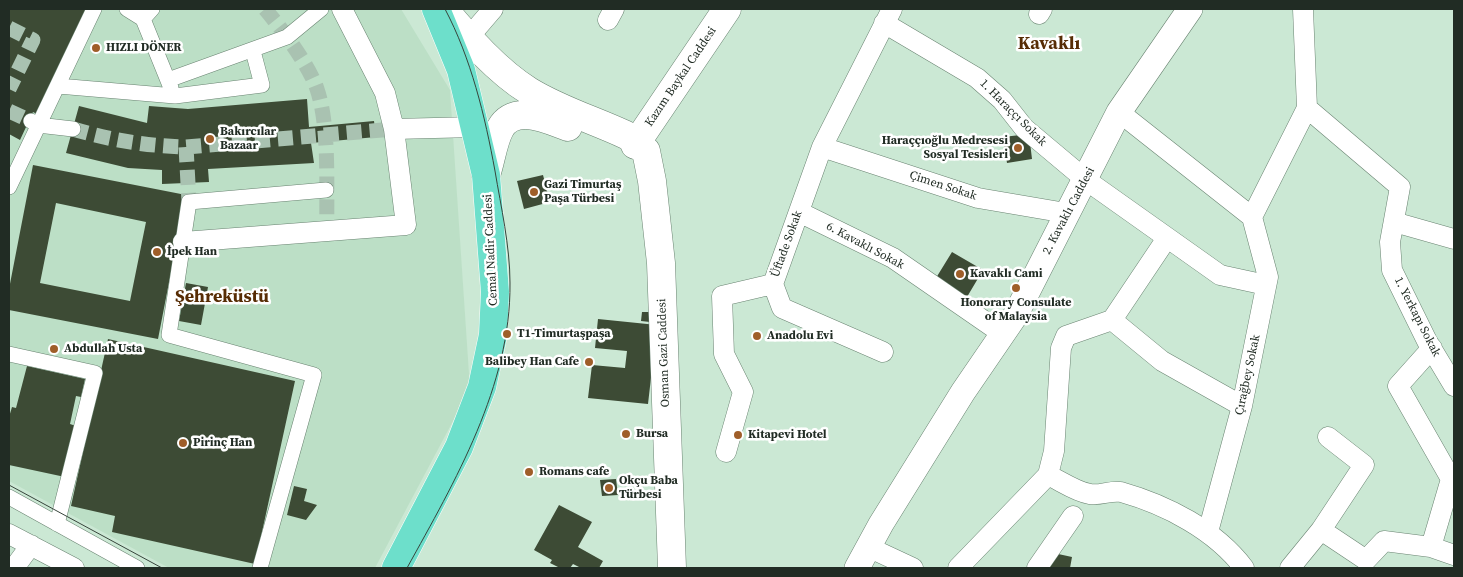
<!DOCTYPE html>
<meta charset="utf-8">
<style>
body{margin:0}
#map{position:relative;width:1463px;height:577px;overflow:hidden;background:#cbe8d4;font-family:"Source Serif 4",serif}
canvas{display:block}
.frame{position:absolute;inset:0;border:10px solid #212c24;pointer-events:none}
</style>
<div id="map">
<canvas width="1463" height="577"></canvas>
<div class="frame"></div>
</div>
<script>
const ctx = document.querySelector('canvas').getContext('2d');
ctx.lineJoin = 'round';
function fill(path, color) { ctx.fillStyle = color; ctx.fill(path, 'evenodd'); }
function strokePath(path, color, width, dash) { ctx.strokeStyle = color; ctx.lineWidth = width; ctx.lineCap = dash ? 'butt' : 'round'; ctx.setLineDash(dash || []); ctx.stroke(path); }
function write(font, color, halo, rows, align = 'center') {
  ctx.font = font + ' "Source Serif 4",serif'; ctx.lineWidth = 5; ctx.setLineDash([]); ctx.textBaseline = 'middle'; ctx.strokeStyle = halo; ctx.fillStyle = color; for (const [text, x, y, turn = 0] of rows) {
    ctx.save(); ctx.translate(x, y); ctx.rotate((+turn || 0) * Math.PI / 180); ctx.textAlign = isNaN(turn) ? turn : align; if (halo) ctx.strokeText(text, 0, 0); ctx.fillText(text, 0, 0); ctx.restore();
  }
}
fill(new Path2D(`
 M 9,9 L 401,9 L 450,90 L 470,389 L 375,568 L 169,568 L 9,481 Z`), '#bcdfc6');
fill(new Path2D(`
 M 9,9 L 86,9 L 37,114 L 33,112 L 20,140 L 9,134 Z
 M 307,99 L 309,127 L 374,121 L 376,137 L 311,143 L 314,163 L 208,169 L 209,182 L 162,184 L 162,170 L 128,168 L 66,153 L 79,106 L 147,123 L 149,106 L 188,109 Z
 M 1029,134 L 1032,159 L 1007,163 L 1003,137 Z
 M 33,165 L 186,195 L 158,339 L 9,310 L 9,289 ZM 56,203 L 146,222 L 130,301 L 40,283 Z
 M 543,175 L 550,202 L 524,209 L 517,181 Z
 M 952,252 L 983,270 L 967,297 L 936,278 Z
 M 186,283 L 208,287 L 201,325 L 179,321 Z
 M 642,312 L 651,312 L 650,322 L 641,321 Z
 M 598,319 L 657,325 L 648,404 L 588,398 L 592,365 L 625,368 L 627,351 L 595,348 Z
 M 108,339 L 295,381 L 255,564 L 112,532 L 115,516 L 71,506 Z
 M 27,366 L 85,379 L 81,397 L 76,396 L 70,424 L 79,427 L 65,477 L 9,465 L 9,417 L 12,407 L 16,408 Z
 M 616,479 L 618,495 L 602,496 L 600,480 Z
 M 294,486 L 307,489 L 304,501 L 317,505 L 306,520 L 287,515 Z
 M 559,505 L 592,522 L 578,547 L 603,561 L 599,568 L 581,568 L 573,564 L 570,568 L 560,568 L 550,563 L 552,560 L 534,550 Z
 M 1049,552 L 1072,557 L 1070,568 L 1045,568 Z`), '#3d4b35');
strokePath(new Path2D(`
 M 265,9 C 282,29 309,65 317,89 C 330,127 326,190 327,231
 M 9,28 L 33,40 L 9,89
 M 9,111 L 31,121
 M 73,129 C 110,140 147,146 186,147 L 394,129
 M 186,147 L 189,202`), '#a9c2b1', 15, [15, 8]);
const pedestrian = new Path2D(`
 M 127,9 L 143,19
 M 152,9 L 143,19 L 171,88
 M 168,80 L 287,37 L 321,9
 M 58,86 L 175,96 L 262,85 L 253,51
 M 31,121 L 38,125 L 73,129
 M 9,187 L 94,9
 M 9,354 L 95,373 L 57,524
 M 9,497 L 137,568
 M 260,568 L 314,375 L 169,335 L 189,202 L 326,190`);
const minor = new Path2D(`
 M 1039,14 L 1042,9
 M 608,20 L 614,9
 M 884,23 L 977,78 L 1002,100 L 1024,128 L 1086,180 L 1220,275 L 1266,285
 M 469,37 L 493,9
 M 1307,108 L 1400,187 L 1390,242 L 1392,270 L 1427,341 L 1454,386
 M 1119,112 L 1252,217
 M 394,129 L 475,127
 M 822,147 L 978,198 L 1066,213
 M 799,212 L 893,258 L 1003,334
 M 1252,217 L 1307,108 L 1303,9
 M 1394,222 L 1454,239
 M 183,242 L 406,225 L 394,129 L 385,93 L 342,9
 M 773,284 L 822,147 L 892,9
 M 773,284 L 782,308 L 883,352
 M 1112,320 L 1167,238
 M 726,452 L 743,392 L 724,354 L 722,296 L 773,284
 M 1048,475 C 1061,481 1076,492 1090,494 C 1100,496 1111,490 1121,492 C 1167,505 1215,530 1244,568
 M 1321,530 L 1366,560 L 1384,541 L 1431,547 L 1454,555
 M 1208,532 L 1242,406 L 1268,277 L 1252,217
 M 9,534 L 74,568
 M 868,547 L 913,568
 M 1431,547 L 1451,479 L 1398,386 L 1432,348
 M 14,568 L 31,545
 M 958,568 L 1048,475 L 1054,451 L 1061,348 L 1066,336 L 1112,320 L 1162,361 L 1242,406
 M 1037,568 L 1073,516
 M 1290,568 L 1321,530 L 1364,465 L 1328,437`);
const tertiary = new Path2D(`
 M 857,568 L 881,524 L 963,392 L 1015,316 L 1119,112 L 1190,9`);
const secondary = new Path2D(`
 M 444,9 C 468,38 497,71 529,91 C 560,110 594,120 626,135 C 631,137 638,147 646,151 L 652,181 L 661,263 L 672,568
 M 635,145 L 727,9
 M 486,175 C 491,161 493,142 500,129 C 514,103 548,120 568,127`);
const primary = new Path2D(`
 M 396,568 L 459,447 L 482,387 L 493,335 L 495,292 L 486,175 L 461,70 L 436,9`);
strokePath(pedestrian, '#698371', 16);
strokePath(minor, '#698371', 21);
strokePath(tertiary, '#698371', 26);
strokePath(secondary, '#698371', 29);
strokePath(primary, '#fff', 29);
strokePath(pedestrian, '#fff', 15);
strokePath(minor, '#fff', 20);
strokePath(tertiary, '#fff', 25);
strokePath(secondary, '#fff', 28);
strokePath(primary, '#6ddfcb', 28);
strokePath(new Path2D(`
 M 9,485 L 162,568
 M 407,568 C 455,481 511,386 510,283 C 510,246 501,207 495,171 C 485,116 471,58 445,9`), '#37443b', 1);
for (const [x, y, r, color] of [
 [96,48,5,"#9f5e29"],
 [210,139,5,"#9f5e29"],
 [1018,148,5,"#9f5e29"],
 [534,192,5,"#9f5e29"],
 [157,252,5,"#9f5e29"],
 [960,274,5,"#9f5e29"],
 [1016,288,5,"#9f5e29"],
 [507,334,5,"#9f5e29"],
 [757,336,5,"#9f5e29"],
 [54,349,5,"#9f5e29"],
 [589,362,5,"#9f5e29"],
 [626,434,5,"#9f5e29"],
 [738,435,5,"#9f5e29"],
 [183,443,5,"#9f5e29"],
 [529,472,5,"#9f5e29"],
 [609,488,5,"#9f5e29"]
]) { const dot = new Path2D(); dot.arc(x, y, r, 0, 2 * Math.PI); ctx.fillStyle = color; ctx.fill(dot); strokePath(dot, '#fff', 2); }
write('bold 12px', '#212c24', '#fff', [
 ["HIZLI DÖNER",106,48],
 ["Bakırcılar",220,132],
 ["Bazaar",220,146],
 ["Haraççıoğlu Medresesi",1008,141,"right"],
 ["Sosyal Tesisleri",1008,155,"right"],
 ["Gazi Timurtaş",544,185],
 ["Paşa Türbesi",544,199],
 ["İpek Han",167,252],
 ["Kavaklı Cami",970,274],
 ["Honorary Consulate",1016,303,"center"],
 ["of Malaysia",1016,317,"center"],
 ["T1-Timurtaşpaşa",517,334],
 ["Anadolu Evi",767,336],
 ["Abdullah Usta",64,349],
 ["Balibey Han Cafe",579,362,"right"],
 ["Bursa",636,434],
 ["Kitapevi Hotel",748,435],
 ["Pirinç Han",193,443],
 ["Romans cafe",539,472],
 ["Okçu Baba",619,481],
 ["Türbesi",619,495]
], 'left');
write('12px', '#212c24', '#fff', [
 ["Kazım Baykal Caddesi",681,77,-56],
 ["1. Haraççı Sokak",1013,113,45],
 ["Çimen Sokak",943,186,18],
 ["2. Kavaklı Caddesi",1069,211,-62],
 ["Üftade Sokak",787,244,-70],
 ["6. Kavaklı Sokak",865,246,28],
 ["Cemal Nadir Caddesi",491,250,-93],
 ["1. Yerkapı Sokak",1417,317,63],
 ["Osman Gazi Caddesi",664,353,-92],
 ["Çırağbey Sokak",1248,375,-78]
]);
write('bold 18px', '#572c04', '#fff', [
 ["Kavaklı",1049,44],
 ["Şehreküstü",222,297]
]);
</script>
